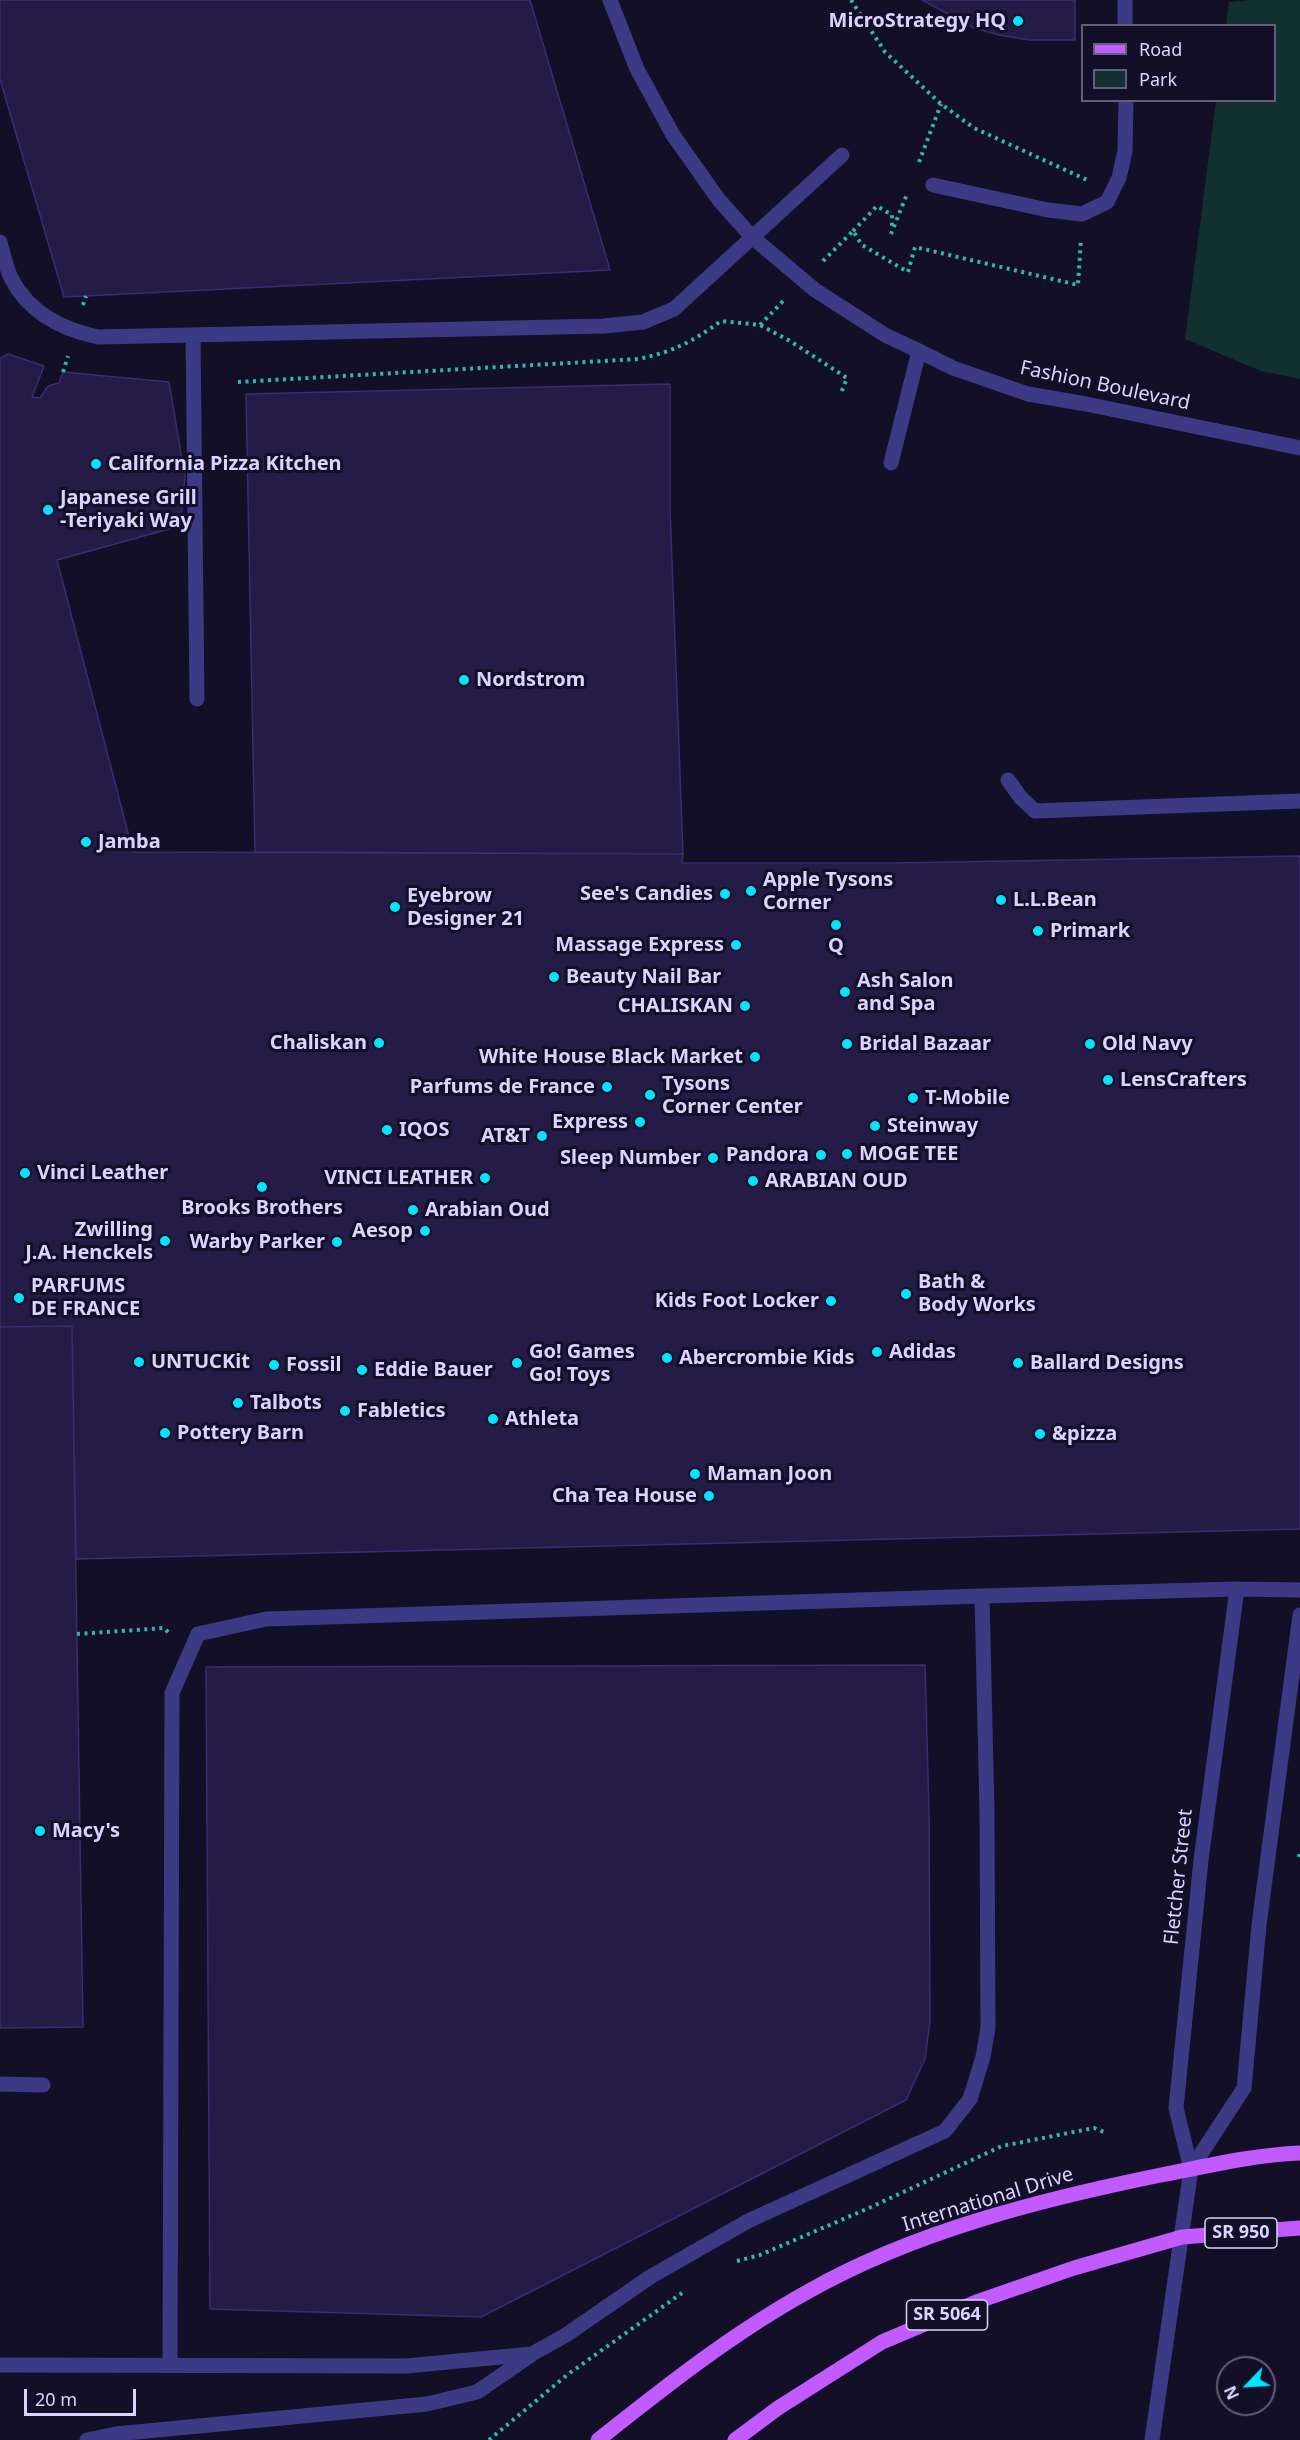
<!DOCTYPE html>
<style>
body{margin:0}
#map{position:relative;width:1300px;height:2440px;overflow:hidden;background:#130f26;font-family:"Noto Sans",sans-serif}
canvas{display:block}
.legend{position:absolute;left:1081px;top:24px;width:195px;height:78px;box-sizing:border-box;background:#130f26;border:2px solid #625e7d;margin:0;padding:8px 10px;list-style:none;font-size:18px;color:#d9d4ff}
.legend li{display:flex;align-items:center;gap:12px;height:30px}
.legend b{width:30px;border:2px solid #625e7d}
.north{position:absolute;left:1216px;top:2356px;width:60px;height:60px;box-sizing:border-box;background:#130f26;border:2px solid #625e7d;border-radius:50%;rotate:245deg;font-size:16px;font-weight:700;line-height:24px;text-align:center;color:#d9d4ff}
.north::after{content:'';display:block;margin:auto;width:21px;height:27px;background:#00e5ff;clip-path:polygon(50% 0,100% 100%,50% 72%,0 100%)}
.scale{position:absolute;left:24px;top:2389px;width:112px;height:27px;box-sizing:border-box;border:3px solid #d9d4ff;border-top:0;padding-left:8px;font-size:18px;line-height:21px;white-space:nowrap;color:#d9d4ff;-webkit-text-stroke:4px #130f26;paint-order:stroke}
</style>
<div id="map">
<canvas width="1300" height="2440"></canvas>
<ul class="legend">
<li><b style="height:8px;background:#c25bff"></b>Road</li>
<li><b style="height:16px;background:#12302f"></b>Park</li>
</ul>
<div class="north">N</div>
<div class="scale">20 m</div>
</div>
<script>
const ctx = document.querySelector('canvas').getContext('2d');
ctx.lineJoin = 'round';
function fill(path, color) { ctx.fillStyle = color; ctx.fill(path, 'evenodd'); }
function strokePath(path, color, width, dash) { ctx.strokeStyle = color; ctx.lineWidth = width; ctx.lineCap = dash ? 'butt' : 'round'; ctx.setLineDash(dash || []); ctx.stroke(path); }
function write(font, color, halo, rows, align = 'center') {
  ctx.font = font + ' "Noto Sans",sans-serif'; ctx.lineWidth = 6; ctx.setLineDash([]); ctx.textBaseline = 'middle'; ctx.strokeStyle = halo; ctx.fillStyle = color; for (const [text, x, y, turn = 0] of rows) {
    ctx.save(); ctx.translate(x, y); ctx.rotate((+turn || 0) * Math.PI / 180); ctx.textAlign = isNaN(turn) ? turn : align; if (halo) ctx.strokeText(text, 0, 0); ctx.fillText(text, 0, 0); ctx.restore();
  }
}
fill(new Path2D(`
 M 1249,0 L 1300,0 L 1300,379 L 1261,371 L 1185,339 L 1216,101 L 1274,100 L 1274,26 L 1226,25 L 1229,2 Z`), '#12302f');
const building = new Path2D(`
 M 0,0 L 530,0 L 610,270 L 64,297 L 0,79 Z
 M 922,0 L 1075,0 L 1075,40 L 1030,40 L 999,35 L 974,28 Z
 M 8,354 L 44,366 L 32,397 L 40,398 L 48,386 L 59,383 L 63,372 L 169,382 L 185,477 L 180,526 L 57,560 L 133,852 L 683,854 L 682,863 L 895,863 L 1300,856 L 1300,1529 L 76,1559 L 72,1326 L 0,1327 L 0,358 Z
 M 670,384 L 670,508 L 683,854 L 255,852 L 246,394 Z
 M 72,1326 L 83,2027 L 0,2028 L 0,1327 Z
 M 925,1665 L 929,1812 L 930,2021 L 925,2059 L 906,2100 L 481,2317 L 210,2309 L 206,1667 Z`);
fill(building, '#241b47');
strokePath(building, '#3b2d73', 1.5);
strokePath(new Path2D(`
 M 851,0 L 885,52 L 941,104 L 974,128 L 1087,180
 M 919,162 L 941,104
 M 853,231 L 877,206 L 892,215 L 892,230
 M 891,234 L 907,194
 M 823,261 L 853,231 L 862,245 L 908,272 L 915,247 L 1078,285 L 1081,239
 M 83,305 L 86,296
 M 760,325 L 786,298
 M 63,372 L 68,356
 M 238,382 L 638,359 C 673,352 692,342 721,321 L 760,325 L 790,341 L 847,378 L 841,393
 M 77,1634 L 164,1628 L 170,1634
 M 1299,1857 L 1300,1851
 M 737,2261 L 760,2255 L 869,2208 L 1002,2146 L 1094,2128 L 1106,2133
 M 489,2440 L 567,2375 L 682,2293`), '#2fb8b0', 4, [3, 4.5]);
strokePath(new Path2D(`
 M 610,0 L 637,69 L 673,135 L 719,200 L 752,237 L 815,290 L 885,335 L 919,351 L 953,368 L 1028,394 L 1086,404 L 1300,448
 M 1125,0 L 1125,26
 M 933,185 L 1048,210 L 1082,214 L 1107,202 L 1119,178 L 1125,151 L 1126,100
 M 0,242 C 3,253 6,267 11,278 C 29,313 61,329 98,337 L 604,326 L 643,322 L 674,309 L 842,155
 M 193,335 L 197,699
 M 891,463 L 919,351
 M 1008,780 L 1021,798 L 1035,811 L 1300,801
 M 0,2084 L 43,2085
 M 1191,2169 L 1244,2088 L 1259,1925 L 1300,1615
 M 0,2365 L 406,2366 L 532,2354 L 566,2335 L 650,2277 L 748,2221 L 945,2131 L 970,2099 L 983,2057 L 988,2028 L 987,1813 L 982,1596 L 1237,1589 L 1300,1590
 M 170,2365 L 172,1693 L 198,1634 L 266,1619 L 982,1596
 M 87,2440 L 116,2434 L 427,2404 L 477,2392 L 531,2355
 M 1152,2440 L 1191,2169 L 1176,2108 L 1201,1860 L 1237,1589`), '#3d3a85', 15);
strokePath(new Path2D(`
 M 598,2440 C 666,2386 733,2333 809,2291 C 915,2231 1043,2199 1161,2175 C 1207,2166 1253,2155 1300,2153
 M 735,2440 L 778,2408 L 882,2342 L 979,2301 L 1074,2268 L 1182,2237 L 1300,2228`), '#c25bff', 15);
for (const [x, y, r, color] of [
 [1018,21,6,"#00e5ff"],
 [96,464,6,"#00e5ff"],
 [48,510,6,"#00e5ff"],
 [464,680,6,"#00e5ff"],
 [86,842,6,"#00e5ff"],
 [751,891,6,"#00e5ff"],
 [725,894,6,"#00e5ff"],
 [1001,900,6,"#00e5ff"],
 [395,907,6,"#00e5ff"],
 [836,925,6,"#00e5ff"],
 [1038,931,6,"#00e5ff"],
 [736,945,6,"#00e5ff"],
 [554,977,6,"#00e5ff"],
 [845,992,6,"#00e5ff"],
 [745,1006,6,"#00e5ff"],
 [379,1043,6,"#00e5ff"],
 [847,1044,6,"#00e5ff"],
 [1090,1044,6,"#00e5ff"],
 [755,1057,6,"#00e5ff"],
 [1108,1080,6,"#00e5ff"],
 [607,1087,6,"#00e5ff"],
 [650,1095,6,"#00e5ff"],
 [913,1098,6,"#00e5ff"],
 [640,1122,6,"#00e5ff"],
 [875,1126,6,"#00e5ff"],
 [387,1130,6,"#00e5ff"],
 [542,1136,6,"#00e5ff"],
 [847,1154,6,"#00e5ff"],
 [821,1155,6,"#00e5ff"],
 [713,1158,6,"#00e5ff"],
 [25,1173,6,"#00e5ff"],
 [485,1178,6,"#00e5ff"],
 [753,1181,6,"#00e5ff"],
 [262,1187,6,"#00e5ff"],
 [413,1210,6,"#00e5ff"],
 [425,1231,6,"#00e5ff"],
 [165,1241,6,"#00e5ff"],
 [337,1242,6,"#00e5ff"],
 [906,1294,6,"#00e5ff"],
 [19,1298,6,"#00e5ff"],
 [831,1301,6,"#00e5ff"],
 [877,1352,6,"#00e5ff"],
 [667,1358,6,"#00e5ff"],
 [139,1362,6,"#00e5ff"],
 [517,1363,6,"#00e5ff"],
 [1018,1363,6,"#00e5ff"],
 [274,1365,6,"#00e5ff"],
 [362,1370,6,"#00e5ff"],
 [238,1403,6,"#00e5ff"],
 [345,1411,6,"#00e5ff"],
 [493,1419,6,"#00e5ff"],
 [165,1433,6,"#00e5ff"],
 [1040,1434,6,"#00e5ff"],
 [695,1474,6,"#00e5ff"],
 [709,1496,6,"#00e5ff"],
 [40,1831,6,"#00e5ff"]
]) { const dot = new Path2D(); dot.arc(x, y, r, 0, 2 * Math.PI); ctx.fillStyle = color; ctx.fill(dot); strokePath(dot, '#130f26', 2); }
for (const [x, y, w] of [
 [1241,2233,72],
 [947,2315,81]
]) { const box = new Path2D(); box.roundRect(x - w / 2, y - 15, w, 30, 4.5); ctx.fillStyle = '#130f26'; ctx.fill(box); strokePath(box, '#d9d4ff', 1.5); }
write('bold 18px', '#d9d4ff', null, [
 ["SR 950",1241,2233],
 ["SR 5064",947,2315]
]);
write('bold 20px', '#d9d4ff', '#130f26', [
 ["MicroStrategy HQ",1006,21,"right"],
 ["California Pizza Kitchen",108,464],
 ["Japanese Grill",60,498],
 ["-Teriyaki Way",60,521],
 ["Nordstrom",476,680],
 ["Jamba",98,842],
 ["Apple Tysons",763,880],
 ["Corner",763,903],
 ["See's Candies",713,894,"right"],
 ["Eyebrow",407,896],
 ["Designer 21",407,919],
 ["L.L.Bean",1013,900],
 ["Primark",1050,931],
 ["Massage Express",724,945,"right"],
 ["Q",836,946,"center"],
 ["Beauty Nail Bar",566,977],
 ["Ash Salon",857,981],
 ["and Spa",857,1004],
 ["CHALISKAN",733,1006,"right"],
 ["Chaliskan",367,1043,"right"],
 ["Bridal Bazaar",859,1044],
 ["Old Navy",1102,1044],
 ["White House Black Market",743,1057,"right"],
 ["LensCrafters",1120,1080],
 ["Tysons",662,1084],
 ["Corner Center",662,1107],
 ["Parfums de France",595,1087,"right"],
 ["T-Mobile",925,1098],
 ["Express",628,1122,"right"],
 ["Steinway",887,1126],
 ["IQOS",399,1130],
 ["AT&T",530,1136,"right"],
 ["MOGE TEE",859,1154],
 ["Pandora",809,1155,"right"],
 ["Sleep Number",701,1158,"right"],
 ["Vinci Leather",37,1173],
 ["VINCI LEATHER",473,1178,"right"],
 ["ARABIAN OUD",765,1181],
 ["Brooks Brothers",262,1208,"center"],
 ["Arabian Oud",425,1210],
 ["Zwilling",153,1230,"right"],
 ["J.A. Henckels",153,1253,"right"],
 ["Aesop",413,1231,"right"],
 ["Warby Parker",325,1242,"right"],
 ["Bath &",918,1282],
 ["Body Works",918,1305],
 ["PARFUMS",31,1286],
 ["DE FRANCE",31,1309],
 ["Kids Foot Locker",819,1301,"right"],
 ["Go! Games",529,1352],
 ["Go! Toys",529,1375],
 ["Adidas",889,1352],
 ["Abercrombie Kids",679,1358],
 ["UNTUCKit",151,1362],
 ["Ballard Designs",1030,1363],
 ["Fossil",286,1365],
 ["Eddie Bauer",374,1370],
 ["Talbots",250,1403],
 ["Fabletics",357,1411],
 ["Athleta",505,1419],
 ["Pottery Barn",177,1433],
 ["&pizza",1052,1434],
 ["Maman Joon",707,1474],
 ["Cha Tea House",697,1496,"right"],
 ["Macy's",52,1831]
], 'left');
write('20px', '#d9d4ff', '#130f26', [
 ["Fashion Boulevard",1105,386,12],
 ["Fletcher Street",1179,1877,-84],
 ["International Drive",988,2200,-17]
]);
</script>
